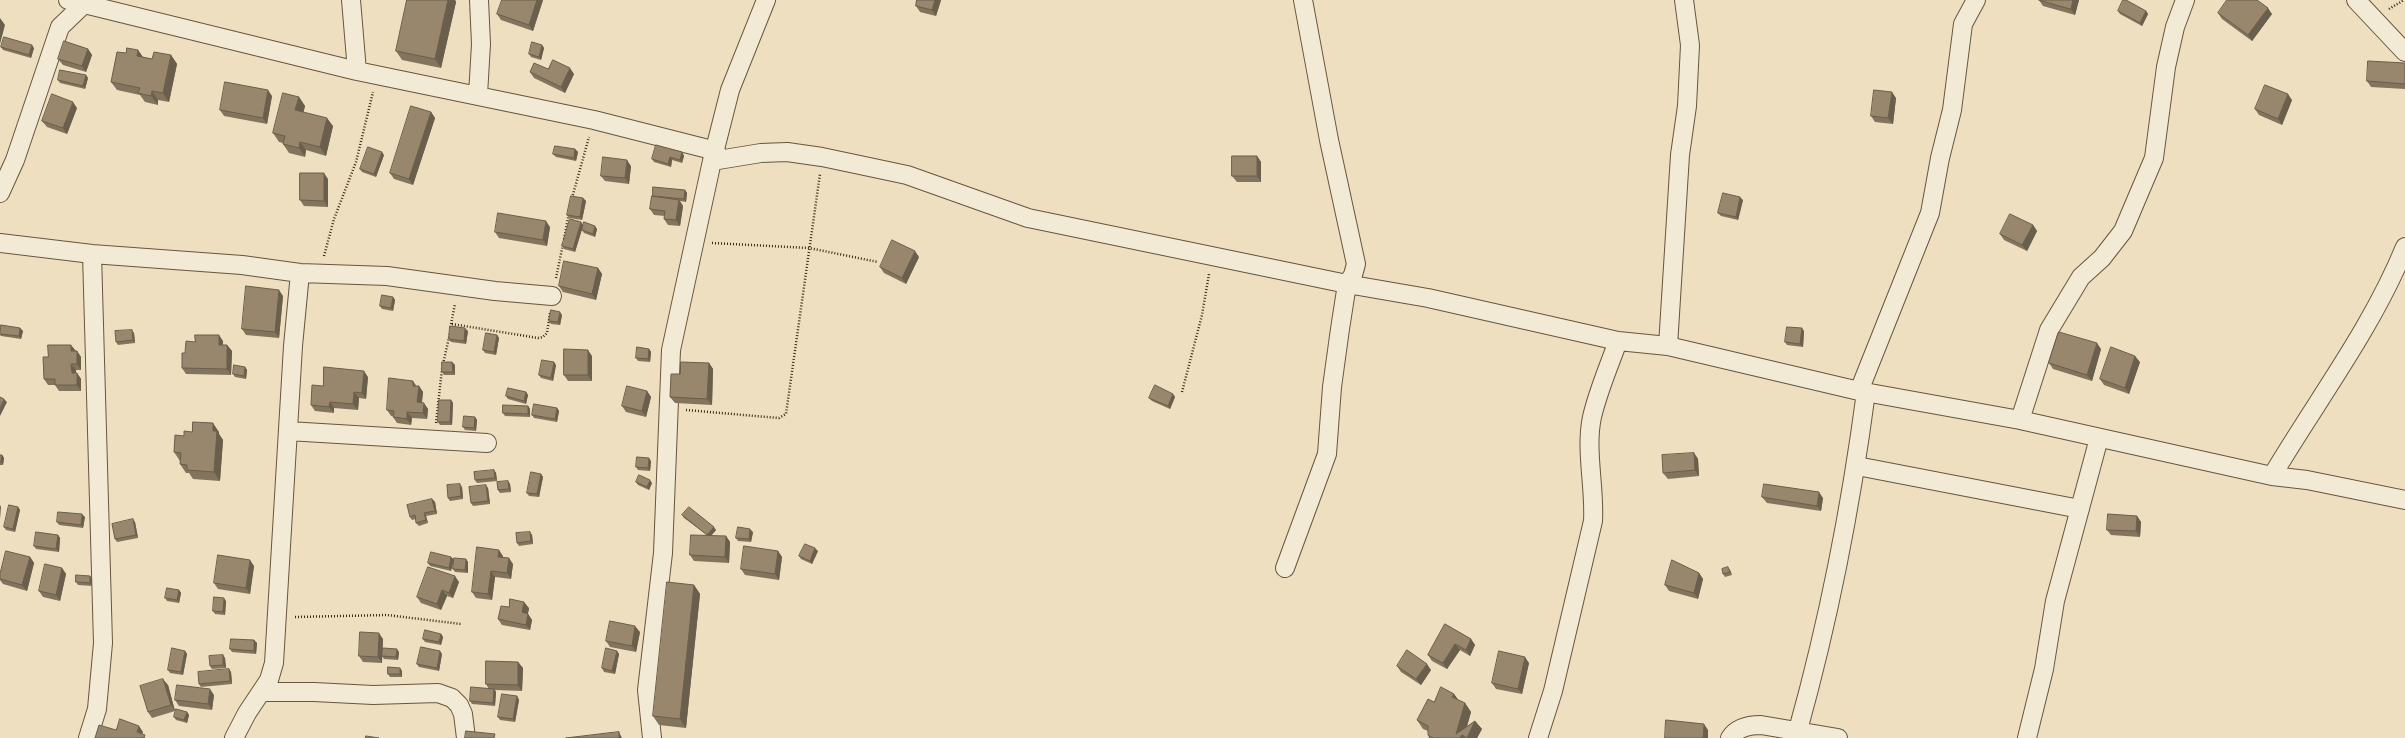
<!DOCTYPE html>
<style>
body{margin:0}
canvas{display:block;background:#eddfbf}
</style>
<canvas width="2405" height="738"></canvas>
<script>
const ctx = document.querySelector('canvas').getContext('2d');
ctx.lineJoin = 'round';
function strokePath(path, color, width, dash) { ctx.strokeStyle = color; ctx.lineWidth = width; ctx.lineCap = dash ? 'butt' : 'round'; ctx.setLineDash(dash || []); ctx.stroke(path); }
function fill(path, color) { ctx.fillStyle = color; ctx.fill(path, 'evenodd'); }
const street = new Path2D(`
 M 68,0 L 357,71 L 594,120 L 716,151
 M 351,0 L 357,71
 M 2356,0 L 2405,52
 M 478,95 L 481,44 L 479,0
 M 712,161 L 761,153 L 787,152 L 822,157 L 907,175 L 1028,218 L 1347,284 L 1428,298 L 1618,341 L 1668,346 L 1859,391 L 2020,420 L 2272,476 L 2307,480 L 2405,500
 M 0,193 L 15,160 L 60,27 L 85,3
 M 0,243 L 92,254 L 242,265 L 300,273 L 387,276 L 495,291 L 552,296
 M 1668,346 L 1680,155 L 1687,106 L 1690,45 L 1684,0
 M 1859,391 L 1930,213 L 1940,158 L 1952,110 L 1963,24 L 1976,0
 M 2020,420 L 2049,330 L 2081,277 L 2102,258 L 2123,231 L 2154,158 L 2166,67 L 2175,27 L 2185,0
 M 288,431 L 487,443
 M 1857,466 L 2080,509
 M 2272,476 C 2317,400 2371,330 2405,247
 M 1285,568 L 1327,454 L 1332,387 L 1340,329 L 1347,284 L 1353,275 L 1356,264 L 1329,140 L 1303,0
 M 261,692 L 314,692 L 373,695 L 438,693 L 452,698 L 459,705 L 463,714 L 466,738
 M 1798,730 C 1829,619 1851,506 1866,392
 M 88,738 L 97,709 L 103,643 L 92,254
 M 234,738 L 247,713 L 269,680 L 274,663 L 293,346 L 300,273
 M 652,738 L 647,690 L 663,553 L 671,350 L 712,161 L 730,90 L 766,0
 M 1538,738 L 1553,691 L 1593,521 C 1595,487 1585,450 1592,417 C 1598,391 1609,366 1618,341
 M 1730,738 C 1737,727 1749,725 1761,725 L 1838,738
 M 2027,738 L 2044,669 L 2055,601 L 2099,438`);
strokePath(street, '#68553e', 20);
strokePath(new Path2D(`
 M 2389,9 L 2404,0
 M 572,198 L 589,137
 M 564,239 L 569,213
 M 712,243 L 809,248 L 878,262
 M 324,256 L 334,219 L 356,162 L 373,92
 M 556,278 L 563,244
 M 451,324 L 455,304
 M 452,324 L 538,338 L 543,337 L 547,333 L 550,313
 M 443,364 L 450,333
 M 1182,392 L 1202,315 L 1209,274
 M 686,410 L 779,418 L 786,414 L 820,174
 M 436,423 L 442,369
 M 295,617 L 387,615 L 461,624`), '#3c2713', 2.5, [1, 2]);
strokePath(street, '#f3ead5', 18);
fill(new Path2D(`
 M 407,0 L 455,0 L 456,2 L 441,68 L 402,60 L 396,51 Z
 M 543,0 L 533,31 L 501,20 L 497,14 Z
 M 917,0 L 941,0 L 936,16 L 920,12 L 916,6 Z
 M 2039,0 L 2079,0 L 2075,15 L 2043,6 Z
 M 2118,11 L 2146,11 L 2148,14 L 2142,26 L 2120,14 Z
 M 2218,13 L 2272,14 L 2252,41 L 2222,19 Z
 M 542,45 L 544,48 L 541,60 L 531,57 L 529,54 Z
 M 1,47 L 34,48 L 31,58 L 3,50 Z
 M 88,49 L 92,55 L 86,72 L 63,65 L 58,59 Z
 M 138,50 L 143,57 L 152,59 L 171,55 L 177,64 L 169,102 L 158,100 L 158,105 L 145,102 L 140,95 L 117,90 L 111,82 L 126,53 Z
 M 2405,63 L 2405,89 L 2371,87 L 2367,81 Z
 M 548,69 L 574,74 L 565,93 L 534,78 L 530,72 Z
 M 86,75 L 88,78 L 85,89 L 60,83 L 58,80 Z
 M 272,96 L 267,124 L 224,116 L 220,110 Z
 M 299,97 L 305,106 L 303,112 L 333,126 L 326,156 L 306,150 L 305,157 L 289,153 L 283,144 L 283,143 L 279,142 L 273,133 Z
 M 1896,98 L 1893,124 L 1875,122 L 1871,116 Z
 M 2292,100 L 2282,125 L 2259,115 L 2255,109 Z
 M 77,108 L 67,134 L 47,127 L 42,121 Z
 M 431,112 L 435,118 L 413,185 L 394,179 L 390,173 Z
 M 575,149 L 578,152 L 576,161 L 556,157 L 553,154 Z
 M 682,152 L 684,156 L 682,163 L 672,160 L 671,167 L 654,162 L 652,159 Z
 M 384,155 L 376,177 L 362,172 L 360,169 Z
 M 1257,156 L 1261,162 L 1261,182 L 1237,182 L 1232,176 Z
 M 631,166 L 629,184 L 605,181 L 601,176 Z
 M 328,179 L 328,207 L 304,206 L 300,200 Z
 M 685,190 L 687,193 L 686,202 L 680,201 L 683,206 L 680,226 L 668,225 L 664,219 L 665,216 L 654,215 L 650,209 L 652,196 Z
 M 583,198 L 586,201 L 582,220 L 569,218 L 567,215 Z
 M 1743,200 L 1738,220 L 1721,216 L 1718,213 Z
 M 581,222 L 583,225 L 597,229 L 595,237 L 584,233 L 582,230 L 575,252 L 564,249 L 562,246 Z
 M 2033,225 L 2037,231 L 2027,251 L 2004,240 L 2000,234 Z
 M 550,227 L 547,246 L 499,238 L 495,232 Z
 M 919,257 L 906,284 L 884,273 L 880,267 Z
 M 598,268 L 602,274 L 596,300 L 563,292 L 559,286 Z
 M 283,296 L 279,338 L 246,335 L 242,329 Z
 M 393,297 L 395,300 L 393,311 L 382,309 L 380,306 Z
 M 562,315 L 560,325 L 551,324 L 549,321 Z
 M 0,328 L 20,328 L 23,331 L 21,339 L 1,336 L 0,335 Z
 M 468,331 L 466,344 L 451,342 L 449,339 Z
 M 1804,331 L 1803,347 L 1787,345 L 1785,342 Z
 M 134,333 L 135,343 L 118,345 L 116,342 Z
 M 497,335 L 499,338 L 496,355 L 485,353 L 483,350 Z
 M 223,341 L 223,345 L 227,345 L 232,351 L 231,375 L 186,374 L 182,368 L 185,353 L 195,342 Z
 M 649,349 L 651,352 L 650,362 L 638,361 L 636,358 Z
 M 2101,349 L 2092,381 L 2053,369 L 2049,363 Z
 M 77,351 L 81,357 L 81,370 L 76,370 L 76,373 L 77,373 L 81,379 L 81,391 L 59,391 L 55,385 L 48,385 L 44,379 L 48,357 Z
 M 592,356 L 592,381 L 568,381 L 564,375 Z
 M 452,362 L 455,365 L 455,375 L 444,375 L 442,372 Z
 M 2140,362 L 2129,394 L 2104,385 L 2100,379 Z
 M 709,363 L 713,369 L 712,405 L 675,403 L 670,397 L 680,374 Z
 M 556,365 L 553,381 L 541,378 L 539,375 Z
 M 245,367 L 247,370 L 246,379 L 235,377 L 233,374 Z
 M 368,377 L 366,399 L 359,398 L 358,410 L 334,408 L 334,413 L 315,411 L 311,405 L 323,386 Z
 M 417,386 L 419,386 L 423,392 L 422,403 L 428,409 L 427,419 L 412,418 L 411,425 L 397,423 L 393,417 L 393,416 L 391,416 L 387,410 Z
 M 647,391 L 651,397 L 646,417 L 626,412 L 622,406 Z
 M 526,392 L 528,395 L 526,404 L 508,399 L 506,396 Z
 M 1173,394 L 1175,397 L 1170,409 L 1152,401 L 1149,398 Z
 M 451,400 L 453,403 L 452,425 L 440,425 L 438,422 Z
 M 528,406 L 530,409 L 530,417 L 505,416 L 503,413 Z
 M 557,408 L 559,411 L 557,422 L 534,418 L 532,415 Z
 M 475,417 L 477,420 L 476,431 L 465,430 L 463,427 Z
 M 192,432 L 219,432 L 219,434 L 223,440 L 220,481 L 193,479 L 189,473 L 186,473 L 180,464 L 180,461 L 174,452 L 184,436 Z
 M 1694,453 L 1698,459 L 1699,476 L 1668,479 L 1663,473 Z
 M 0,455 L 2,455 L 4,458 L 3,465 L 0,465 Z
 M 651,461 L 650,471 L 638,470 L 636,467 Z
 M 494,470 L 496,473 L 497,481 L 477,483 L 475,480 Z
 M 541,474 L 543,477 L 539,497 L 529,496 L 527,493 Z
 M 508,481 L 510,484 L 511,492 L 500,493 L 498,490 Z
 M 636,482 L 652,483 L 649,490 L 638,485 Z
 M 462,487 L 463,499 L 450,501 L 448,498 Z
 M 488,488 L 490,504 L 473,506 L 471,503 Z
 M 1762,497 L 1823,498 L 1821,511 L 1767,503 Z
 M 432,499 L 435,502 L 437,514 L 426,516 L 428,523 L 419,526 L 416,523 L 416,519 L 412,520 L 410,517 Z
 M 18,507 L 20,510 L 15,532 L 6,530 L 4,527 Z
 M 682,515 L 716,530 L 711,536 L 726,536 L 730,542 L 729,563 L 694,561 L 690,555 L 707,535 L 684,518 Z
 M 2137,516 L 2141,522 L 2140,537 L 2111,535 L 2107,530 Z
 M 85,517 L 83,528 L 59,525 L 57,522 Z
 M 135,522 L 138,538 L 117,542 L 115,539 Z
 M 530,532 L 532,535 L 533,544 L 519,546 L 517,543 Z
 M 753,532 L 751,542 L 738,541 L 736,538 Z
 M 58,535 L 60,538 L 59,552 L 36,549 L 34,546 Z
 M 778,551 L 782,557 L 779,580 L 745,575 L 741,569 Z
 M 818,551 L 812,564 L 801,559 L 799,556 Z
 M 503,556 L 503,557 L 513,564 L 511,579 L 495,577 L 492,600 L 476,598 L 472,592 Z
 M 30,557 L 34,563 L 27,591 L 3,584 L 0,580 L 0,574 Z
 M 451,557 L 454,560 L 466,559 L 468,562 L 468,573 L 455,572 L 453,569 L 453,560 L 451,571 L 430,566 L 428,563 Z
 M 254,566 L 250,594 L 218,589 L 214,583 Z
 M 62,568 L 66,574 L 60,601 L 43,597 L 39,591 Z
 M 1730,570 L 1732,575 L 1725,577 L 1723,574 Z
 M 1699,573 L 1703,579 L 1698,599 L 1669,591 L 1665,585 Z
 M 90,576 L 92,579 L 92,586 L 78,585 L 76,582 Z
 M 459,582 L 453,598 L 447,596 L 441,610 L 421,603 L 417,597 Z
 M 694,585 L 700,594 L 686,728 L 659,725 L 653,716 Z
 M 179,590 L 181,593 L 179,603 L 167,601 L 165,598 Z
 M 226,601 L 225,615 L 215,614 L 213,611 Z
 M 529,608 L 528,614 L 532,620 L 530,630 L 502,625 L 498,619 Z
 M 1445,624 L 1471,639 L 1475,645 L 1470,656 L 1460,650 L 1447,669 L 1432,661 L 1428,655 Z
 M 640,632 L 636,652 L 610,647 L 606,641 Z
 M 441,634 L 443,637 L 441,645 L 425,642 L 423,639 Z
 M 383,639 L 382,654 L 399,652 L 398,660 L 384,659 L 382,656 L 382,663 L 363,662 L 359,656 Z
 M 254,640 L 257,643 L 256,654 L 232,652 L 230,649 Z
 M 185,651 L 187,654 L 183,675 L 170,673 L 168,670 Z
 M 617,651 L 619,654 L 615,674 L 604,672 L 602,668 Z
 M 442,654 L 439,671 L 419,667 L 417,664 Z
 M 223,655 L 225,658 L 226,668 L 212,669 L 210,666 Z
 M 518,662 L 523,668 L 522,691 L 495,690 L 496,692 L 495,706 L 472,704 L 470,701 L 489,689 L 486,684 Z
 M 1529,663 L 1522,694 L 1496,689 L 1492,683 Z
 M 1397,666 L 1431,670 L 1421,685 L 1401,672 Z
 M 400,668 L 402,671 L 402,677 L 390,677 L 388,674 Z
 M 229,669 L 231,672 L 232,684 L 201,687 L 199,684 Z
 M 168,685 L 175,711 L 152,718 L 148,712 Z
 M 1454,694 L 1458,700 L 1465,703 L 1471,712 L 1467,727 L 1475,721 L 1482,729 L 1477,738 L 1429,738 L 1428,735 L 1428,731 L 1423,729 L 1417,720 L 1434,702 Z
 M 214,695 L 212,710 L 179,706 L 175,700 Z
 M 517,696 L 519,700 L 515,722 L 500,720 L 498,717 Z
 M 187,712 L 189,715 L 187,723 L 176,720 L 174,717 Z`), '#83745d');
fill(new Path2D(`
 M 448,0 L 455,0 L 456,2 L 441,68 L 435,59 Z
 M 537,0 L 543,0 L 533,31 L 529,25 Z
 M 935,0 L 941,0 L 936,16 L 932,10 Z
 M 2073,0 L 2079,0 L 2075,15 L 2071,9 Z
 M 2268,8 L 2272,14 L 2252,41 L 2248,35 Z
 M 2146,11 L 2148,14 L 2142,26 L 2140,23 Z
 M 0,18 L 5,25 L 0,44 Z
 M 32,45 L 34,48 L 31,58 L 29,55 Z
 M 542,45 L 544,48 L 541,60 L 539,57 Z
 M 88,49 L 92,55 L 86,72 L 82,66 Z
 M 138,50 L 144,59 L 137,56 Z
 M 171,55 L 177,64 L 169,102 L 163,93 Z
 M 570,68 L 574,74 L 565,93 L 561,87 Z
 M 86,75 L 88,78 L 85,89 L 83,86 Z
 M 268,90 L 272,96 L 267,124 L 263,118 Z
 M 152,91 L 158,100 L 158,105 L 151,96 Z
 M 1892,92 L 1896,98 L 1893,124 L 1888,118 Z
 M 2288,94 L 2292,100 L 2282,125 L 2278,119 Z
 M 299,97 L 305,106 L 302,119 L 295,110 Z
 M 73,102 L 77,108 L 67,134 L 63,128 Z
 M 431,112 L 435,118 L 413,185 L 409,179 Z
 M 327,118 L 333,126 L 326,156 L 320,147 Z
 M 300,142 L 306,150 L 305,157 L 299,148 Z
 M 575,149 L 578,152 L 576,161 L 574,158 Z
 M 382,152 L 384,155 L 376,177 L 374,174 Z
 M 682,152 L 684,156 L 682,163 L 680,160 Z
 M 1257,156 L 1261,162 L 1261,182 L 1257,176 Z
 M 670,157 L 672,160 L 671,167 L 668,164 Z
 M 627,160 L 631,166 L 629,184 L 625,178 Z
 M 324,173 L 328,179 L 328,207 L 324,201 Z
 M 685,190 L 687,193 L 686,202 L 684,199 Z
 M 1740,197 L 1743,200 L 1738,220 L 1736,217 Z
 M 583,198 L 586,201 L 582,220 L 580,217 Z
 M 679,200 L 683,206 L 680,226 L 676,220 Z
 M 546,221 L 550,227 L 547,246 L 543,240 Z
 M 581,222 L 583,225 L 575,252 L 573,249 Z
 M 2033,225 L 2037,231 L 2027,251 L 2022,245 Z
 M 595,226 L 597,229 L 595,237 L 593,234 Z
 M 915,251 L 919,257 L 906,284 L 902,278 Z
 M 598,268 L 602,274 L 596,300 L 592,294 Z
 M 279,290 L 283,296 L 279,338 L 275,332 Z
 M 393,297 L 395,300 L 393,311 L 391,308 Z
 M 560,312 L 562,315 L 560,325 L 558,322 Z
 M 20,328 L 23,331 L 21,339 L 19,336 Z
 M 465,328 L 468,331 L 466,344 L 464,341 Z
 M 1802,328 L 1804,331 L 1803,347 L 1800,344 Z
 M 132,330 L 134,333 L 135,343 L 133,340 Z
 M 219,335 L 223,341 L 223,351 L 219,345 Z
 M 497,335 L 499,338 L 496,355 L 494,352 Z
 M 2097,343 L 2101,349 L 2092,381 L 2087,375 Z
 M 71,345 L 76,351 L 71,351 Z
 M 227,345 L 232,351 L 231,375 L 227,369 Z
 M 649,349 L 651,352 L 650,362 L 648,359 Z
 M 588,350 L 592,356 L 592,381 L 588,375 Z
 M 77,351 L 81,357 L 81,370 L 77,364 Z
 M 2135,356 L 2140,362 L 2129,394 L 2125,388 Z
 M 452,362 L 455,365 L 455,375 L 453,372 Z
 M 554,362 L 556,365 L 553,381 L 551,378 Z
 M 709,363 L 713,369 L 712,405 L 707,399 Z
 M 71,364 L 76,370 L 76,379 L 72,373 Z
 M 245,367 L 247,370 L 246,379 L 244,376 Z
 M 364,371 L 368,377 L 366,399 L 362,393 Z
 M 77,373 L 81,379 L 81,391 L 77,385 Z
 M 413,381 L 417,387 L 413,386 Z
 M 419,386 L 423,392 L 421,408 L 417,402 Z
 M 647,391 L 651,397 L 646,417 L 642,411 Z
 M 354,392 L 359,398 L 358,410 L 353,404 Z
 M 526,392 L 528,395 L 526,404 L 524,401 Z
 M 1173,394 L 1175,397 L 1170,409 L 1168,406 Z
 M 4,399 L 7,402 L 0,416 L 0,409 Z
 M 451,400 L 453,403 L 452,425 L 450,422 Z
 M 330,402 L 334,408 L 334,413 L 329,407 Z
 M 424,403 L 428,409 L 427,419 L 423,413 Z
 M 528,406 L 530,409 L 530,417 L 528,414 Z
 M 557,408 L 559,411 L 557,422 L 555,419 Z
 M 407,412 L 412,418 L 411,425 L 407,419 Z
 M 475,417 L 477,420 L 476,431 L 474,428 Z
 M 213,423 L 219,432 L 219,434 L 223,440 L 220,481 L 214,472 L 213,431 Z
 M 1694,453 L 1698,459 L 1699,476 L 1695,470 Z
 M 2,455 L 4,458 L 3,465 L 1,462 Z
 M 649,458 L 651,461 L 650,471 L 648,468 Z
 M 494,470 L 496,473 L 497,481 L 495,478 Z
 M 541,474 L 543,477 L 539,497 L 537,494 Z
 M 650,480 L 652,483 L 649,490 L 647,487 Z
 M 508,481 L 510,484 L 511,492 L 509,489 Z
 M 460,484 L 462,487 L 463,499 L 461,496 Z
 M 486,485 L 488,488 L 490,504 L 488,501 Z
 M 1819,492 L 1823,498 L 1821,511 L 1817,506 Z
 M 432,499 L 435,502 L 437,514 L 435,511 Z
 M 0,505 L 1,507 L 0,519 Z
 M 18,507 L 20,510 L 15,532 L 13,529 Z
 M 424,513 L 426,516 L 428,523 L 426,520 Z
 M 82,514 L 85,517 L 83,528 L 81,525 Z
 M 2137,516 L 2141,522 L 2140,537 L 2136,531 Z
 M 133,519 L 135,522 L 138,538 L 136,535 Z
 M 714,527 L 716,530 L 709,538 L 707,535 Z
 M 750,529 L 753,532 L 751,542 L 749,539 Z
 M 530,532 L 532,535 L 533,544 L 531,541 Z
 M 58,535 L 60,538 L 59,552 L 56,549 Z
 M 726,536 L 730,542 L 729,563 L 725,557 Z
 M 815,548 L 818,551 L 812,564 L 810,561 Z
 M 499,550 L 503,556 L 502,563 L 498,557 Z
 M 778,551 L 782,557 L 779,580 L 775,574 Z
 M 30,557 L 34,563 L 27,591 L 22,585 Z
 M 451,557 L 454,560 L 451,571 L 449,568 Z
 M 509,558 L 513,564 L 511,579 L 507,573 Z
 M 466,559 L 468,562 L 468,573 L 465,570 Z
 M 250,560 L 254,566 L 250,594 L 246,588 Z
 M 1728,567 L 1730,570 L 1732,575 L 1730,572 Z
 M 62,568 L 66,574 L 60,601 L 56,595 Z
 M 491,571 L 495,577 L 492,600 L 488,594 Z
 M 1699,573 L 1703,579 L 1698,599 L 1694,593 Z
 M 90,576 L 92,579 L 92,586 L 90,583 Z
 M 455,576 L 459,582 L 453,598 L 449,593 Z
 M 694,585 L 700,594 L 686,728 L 680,719 Z
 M 179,590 L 181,593 L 179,603 L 177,600 Z
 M 442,590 L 447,596 L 441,610 L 437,604 Z
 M 224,598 L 226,601 L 225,615 L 223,612 Z
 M 524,602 L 529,608 L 527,618 L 522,612 Z
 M 528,614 L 532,620 L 530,630 L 526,625 Z
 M 635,626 L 640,632 L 636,652 L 632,646 Z
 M 379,633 L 383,639 L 382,663 L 378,657 Z
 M 441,634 L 443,637 L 441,645 L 439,642 Z
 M 1471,639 L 1475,645 L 1470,656 L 1466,650 Z
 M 254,640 L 257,643 L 256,654 L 254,651 Z
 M 1455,644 L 1460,650 L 1447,669 L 1443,663 Z
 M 397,649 L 399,652 L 398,660 L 396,657 Z
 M 185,651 L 187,654 L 183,675 L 181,672 Z
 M 440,651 L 442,654 L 439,671 L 437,668 Z
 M 617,651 L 619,654 L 615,674 L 612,671 Z
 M 223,655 L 225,658 L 226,668 L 223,665 Z
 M 1525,657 L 1529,663 L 1522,694 L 1518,689 Z
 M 518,662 L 523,668 L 522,691 L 518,685 Z
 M 1427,664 L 1431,670 L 1421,685 L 1416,679 Z
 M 400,668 L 402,671 L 402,677 L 400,674 Z
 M 229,669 L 231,672 L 232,684 L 230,681 Z
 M 163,679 L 168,685 L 175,711 L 171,705 Z
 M 210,689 L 214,695 L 212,710 L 208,704 Z
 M 494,689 L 496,692 L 495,706 L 493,703 Z
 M 1454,694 L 1460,702 L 1452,697 Z
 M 517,696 L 519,700 L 515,722 L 513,719 Z
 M 1465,703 L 1471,712 L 1464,736 L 1462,735 L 1464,738 L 1459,738 L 1456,734 Z
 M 187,712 L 189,715 L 187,723 L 184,720 Z
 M 1475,721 L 1482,729 L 1477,738 L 1467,738 Z
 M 1704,724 L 1708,730 L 1708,738 L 1703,738 Z
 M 139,726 L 143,732 L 141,738 L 137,732 Z
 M 619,732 L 622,738 L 619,738 Z`), '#6a5e4c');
const building = new Path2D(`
 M 407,0 L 448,0 L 435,59 L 396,51 Z
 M 502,0 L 537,0 L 529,25 L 497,14 Z
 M 917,0 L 935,0 L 932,10 L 916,6 Z
 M 2039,0 L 2073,0 L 2071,9 Z
 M 2123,0 L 2126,0 L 2146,11 L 2140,23 L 2118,11 Z
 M 2227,0 L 2257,0 L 2268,8 L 2248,35 L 2218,13 Z
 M 4,37 L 32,45 L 29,55 L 1,47 Z
 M 64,41 L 88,49 L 82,66 L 58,59 Z
 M 532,42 L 542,45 L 539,57 L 529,54 Z
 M 127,48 L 138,50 L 137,56 L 152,59 L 154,52 L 171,55 L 163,93 L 152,91 L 151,96 L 138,93 L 140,88 L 111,82 L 117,52 L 126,53 Z
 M 553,60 L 570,68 L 561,87 L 530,72 L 534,63 L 548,69 Z
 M 2368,61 L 2405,63 L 2405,84 L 2367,81 Z
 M 60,70 L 86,75 L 83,86 L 58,80 Z
 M 225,82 L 268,90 L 263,118 L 220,110 Z
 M 2265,85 L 2288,94 L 2278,119 L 2255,109 Z
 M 1874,90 L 1892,92 L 1888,118 L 1871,116 Z
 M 283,93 L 299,97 L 295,110 L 327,118 L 320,147 L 300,142 L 299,148 L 283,144 L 285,136 L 273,133 Z
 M 52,94 L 73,102 L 63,128 L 42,121 Z
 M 411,106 L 431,112 L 409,179 L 390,173 Z
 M 656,145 L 682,152 L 680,160 L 670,157 L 668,164 L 652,159 Z
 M 555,146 L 575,149 L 574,158 L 553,154 Z
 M 368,147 L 382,152 L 374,174 L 360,169 Z
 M 1232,156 L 1257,156 L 1257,176 L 1232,176 Z
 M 603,157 L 627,160 L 625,178 L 601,176 Z
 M 300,173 L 324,173 L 324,201 L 300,200 Z
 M 653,187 L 685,190 L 684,199 L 653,196 Z
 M 1723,193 L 1740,197 L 1736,217 L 1718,213 Z
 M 571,196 L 583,198 L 580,217 L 567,215 Z
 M 652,196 L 679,200 L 676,220 L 664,219 L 665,211 L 650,209 Z
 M 498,213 L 546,221 L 543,240 L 495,232 Z
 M 2010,214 L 2033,225 L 2022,245 L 2000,234 Z
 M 570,219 L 581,222 L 573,249 L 562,246 Z
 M 584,222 L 595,226 L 593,234 L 582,230 Z
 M 892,240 L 915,251 L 902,278 L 880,267 Z
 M 564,261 L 598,268 L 592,294 L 559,286 Z
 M 246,286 L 279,290 L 275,332 L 242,329 Z
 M 382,295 L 393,297 L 391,308 L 380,306 Z
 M 551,310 L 560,312 L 558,322 L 549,321 Z
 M 1,325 L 20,328 L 19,336 L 0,334 Z
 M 450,326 L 465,328 L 464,341 L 449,339 Z
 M 1787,327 L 1802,328 L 1800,344 L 1785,342 Z
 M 132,330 L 133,340 L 116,342 L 115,331 Z
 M 2059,332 L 2097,343 L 2087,375 L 2049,363 Z
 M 486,333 L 497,335 L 494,352 L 483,350 Z
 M 195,335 L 219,335 L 219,345 L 227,345 L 227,369 L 182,368 L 182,353 L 185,353 L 186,341 L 195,342 Z
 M 48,345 L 71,345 L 71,351 L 77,351 L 77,364 L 71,364 L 72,373 L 77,373 L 77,385 L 55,385 L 55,379 L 44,379 L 43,357 L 48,357 Z
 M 637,347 L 649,349 L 648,359 L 636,358 Z
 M 2111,347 L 2135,356 L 2125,388 L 2100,379 Z
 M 564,349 L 588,350 L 588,375 L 564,375 Z
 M 542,360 L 554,362 L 551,378 L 539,375 Z
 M 442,362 L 452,362 L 453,372 L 442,372 Z
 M 681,362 L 709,363 L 707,399 L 670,397 L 671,374 L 680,374 Z
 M 234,365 L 245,367 L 244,376 L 233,374 Z
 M 324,367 L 364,371 L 362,393 L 354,392 L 353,404 L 330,402 L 329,407 L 311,405 L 312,385 L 323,386 Z
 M 389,378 L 413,381 L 413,386 L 419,386 L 417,402 L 424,403 L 423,413 L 407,412 L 407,419 L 393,417 L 394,411 L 387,410 Z
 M 1155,385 L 1173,394 L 1168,406 L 1149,398 Z
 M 627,386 L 647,391 L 642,411 L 622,406 Z
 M 508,388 L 526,392 L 524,401 L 506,396 Z
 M 0,397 L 4,399 L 0,409 Z
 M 439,400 L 451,400 L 450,422 L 438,422 Z
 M 534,404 L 557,408 L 555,419 L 532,415 Z
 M 503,405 L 528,406 L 528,414 L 503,413 Z
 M 464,416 L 475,417 L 474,428 L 463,427 Z
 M 193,422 L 213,423 L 213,431 L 217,431 L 214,472 L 187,470 L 187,465 L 180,464 L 181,453 L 174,452 L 175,435 L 184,436 L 184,431 L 192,432 Z
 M 1694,453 L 1695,470 L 1663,473 L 1662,455 Z
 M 0,455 L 2,455 L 1,462 L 0,462 Z
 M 637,457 L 649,458 L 648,468 L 636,467 Z
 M 494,470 L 495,478 L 475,480 L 474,472 Z
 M 531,472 L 541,474 L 537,494 L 527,493 Z
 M 639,475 L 650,480 L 647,487 L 636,482 Z
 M 508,481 L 509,489 L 498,490 L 497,482 Z
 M 460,484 L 461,496 L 448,498 L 447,485 Z
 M 1764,484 L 1819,492 L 1817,506 L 1762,497 Z
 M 486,485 L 488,501 L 471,503 L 469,487 Z
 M 432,499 L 435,511 L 424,513 L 426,520 L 416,523 L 415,515 L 410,517 L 407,505 Z
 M 9,505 L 18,507 L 13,529 L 4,527 Z
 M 689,507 L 714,527 L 707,535 L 682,515 Z
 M 58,512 L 82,514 L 81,525 L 57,522 Z
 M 2108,514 L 2137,516 L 2136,531 L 2107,530 Z
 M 133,519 L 136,535 L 115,539 L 112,524 Z
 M 738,527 L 750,529 L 749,539 L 736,538 Z
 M 36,532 L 58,535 L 56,549 L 34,546 Z
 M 530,532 L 531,541 L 517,543 L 516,533 Z
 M 691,535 L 726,536 L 725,557 L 690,555 Z
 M 805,544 L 815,548 L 810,561 L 799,556 Z
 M 744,546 L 778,551 L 775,574 L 741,569 Z
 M 477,547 L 499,550 L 498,557 L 509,558 L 507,573 L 491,571 L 488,594 L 472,592 Z
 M 6,551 L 30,557 L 22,585 L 0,579 L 0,574 Z
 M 431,552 L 451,557 L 449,568 L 428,563 Z
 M 218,555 L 250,560 L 246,588 L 214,583 Z
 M 454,558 L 466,559 L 465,570 L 453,569 Z
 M 1672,560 L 1699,573 L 1694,593 L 1665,585 Z
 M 45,564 L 62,568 L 56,595 L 39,591 Z
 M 428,567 L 455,576 L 449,593 L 442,590 L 437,604 L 417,597 Z
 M 1728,567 L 1730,572 L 1723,574 L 1722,569 Z
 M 76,575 L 90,576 L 90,583 L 76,582 Z
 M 667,582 L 694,585 L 680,719 L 653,716 Z
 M 167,588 L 179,590 L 177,600 L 165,598 Z
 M 214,597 L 224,598 L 223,612 L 213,611 Z
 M 510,599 L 524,602 L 522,612 L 528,614 L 526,625 L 498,619 L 501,606 L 509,607 Z
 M 610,621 L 635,626 L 632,646 L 606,641 Z
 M 1445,624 L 1471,639 L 1466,650 L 1455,644 L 1443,663 L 1428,655 Z
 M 425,630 L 441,634 L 439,642 L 423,639 Z
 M 360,632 L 379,633 L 378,657 L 359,656 Z
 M 231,639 L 254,640 L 254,651 L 230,649 Z
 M 421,647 L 440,651 L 437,668 L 417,664 Z
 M 172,648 L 185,651 L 181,672 L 168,670 Z
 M 383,648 L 397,649 L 396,657 L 382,656 Z
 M 606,648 L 617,651 L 612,671 L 602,668 Z
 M 1407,650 L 1427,664 L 1416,679 L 1397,666 Z
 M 1499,651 L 1525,657 L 1518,689 L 1492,683 Z
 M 223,655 L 223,665 L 210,666 L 209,656 Z
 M 486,661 L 518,662 L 518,685 L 486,684 Z
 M 388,667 L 400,668 L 400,674 L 388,674 Z
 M 229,669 L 230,681 L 199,684 L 198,672 Z
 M 163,679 L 171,705 L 148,712 L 140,686 Z
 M 177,685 L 210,689 L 208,704 L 175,700 Z
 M 471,687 L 494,689 L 493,703 L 470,701 Z
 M 1441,687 L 1454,694 L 1452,697 L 1465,703 L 1456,734 L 1475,721 L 1467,738 L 1462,735 L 1460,738 L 1433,738 L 1428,735 L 1428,726 L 1417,720 L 1428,699 L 1434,702 Z
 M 502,694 L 517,696 L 513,719 L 498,717 Z
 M 176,709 L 187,712 L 184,720 L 174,717 Z
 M 120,719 L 139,726 L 137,732 L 145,735 L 144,738 L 95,738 L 99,725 L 116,730 Z
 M 1666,720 L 1704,724 L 1703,738 L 1665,738 Z
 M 466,731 L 495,734 L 494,738 L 465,738 Z
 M 619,732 L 619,738 L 566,738 Z
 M 366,736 L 379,738 L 366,738 Z`);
fill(building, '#98876c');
strokePath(building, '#6a5e4c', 1);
</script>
